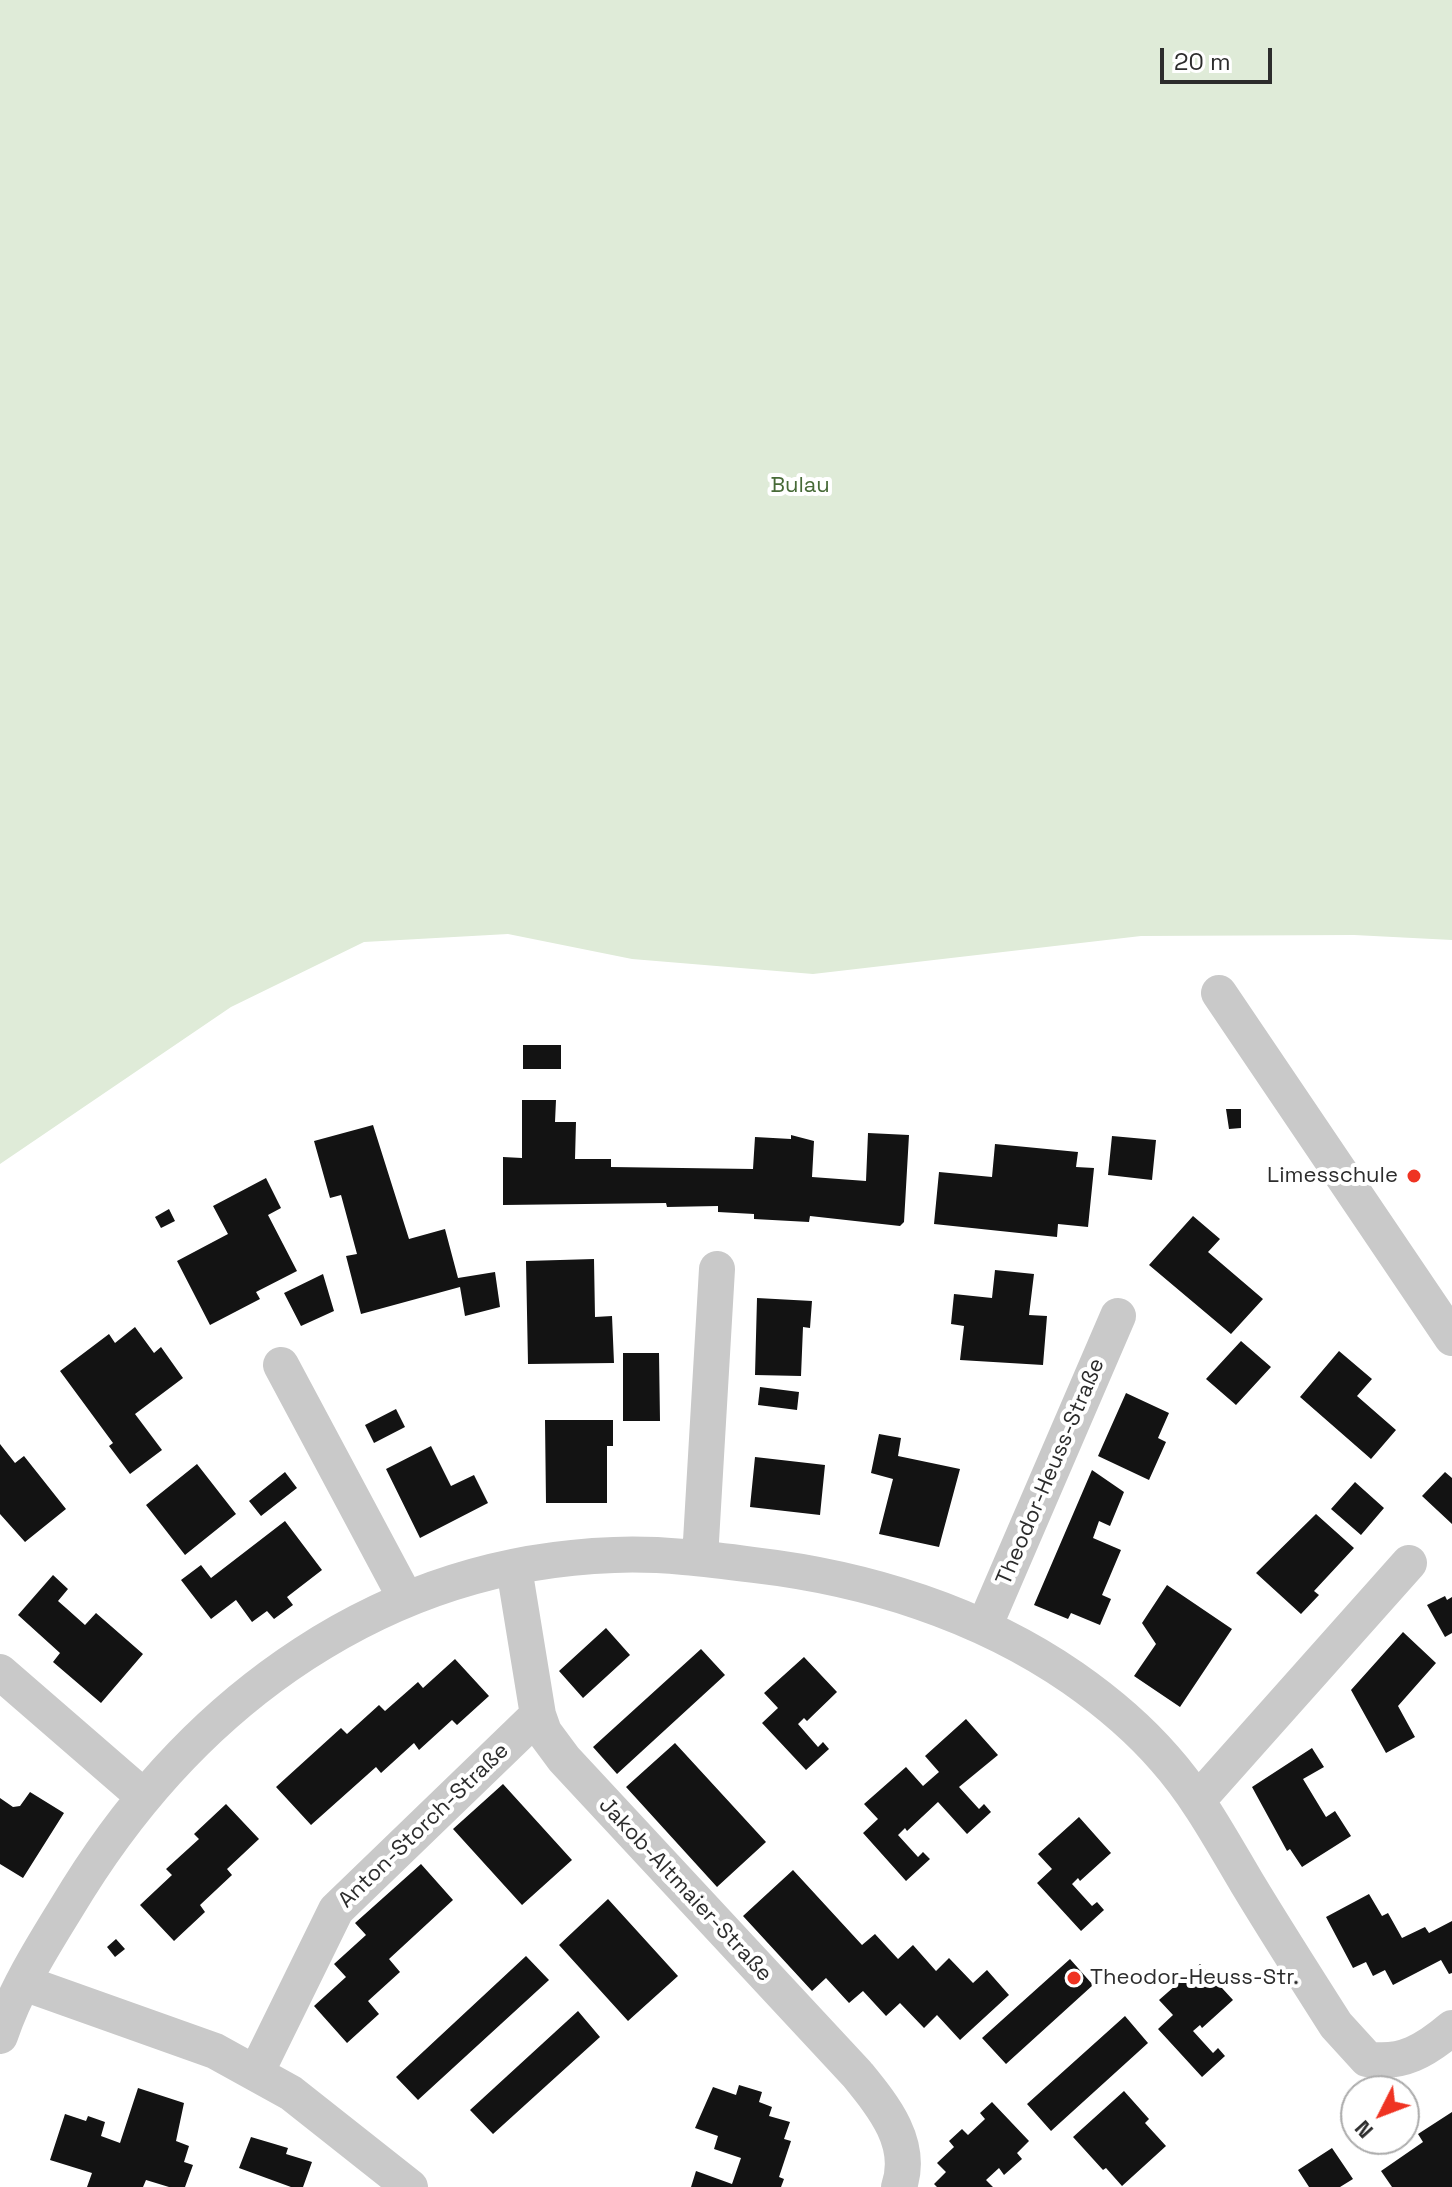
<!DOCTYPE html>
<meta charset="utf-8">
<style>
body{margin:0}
#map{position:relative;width:1452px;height:2187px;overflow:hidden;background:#fff;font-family:"Space Grotesk",sans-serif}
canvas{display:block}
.north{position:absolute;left:1340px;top:2075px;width:80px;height:80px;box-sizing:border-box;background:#fff;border:2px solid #ababab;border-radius:50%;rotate:228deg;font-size:22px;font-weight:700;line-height:32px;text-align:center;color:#2c2c2c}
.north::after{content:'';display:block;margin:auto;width:28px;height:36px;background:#ef3322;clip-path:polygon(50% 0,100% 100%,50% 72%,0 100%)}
.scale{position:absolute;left:1160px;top:48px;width:112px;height:36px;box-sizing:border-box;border:4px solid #2c2c2c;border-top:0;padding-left:10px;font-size:24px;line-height:28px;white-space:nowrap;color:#2c2c2c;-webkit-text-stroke:6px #fff;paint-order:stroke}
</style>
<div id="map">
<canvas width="1452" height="2187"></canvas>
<div class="north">N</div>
<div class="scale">20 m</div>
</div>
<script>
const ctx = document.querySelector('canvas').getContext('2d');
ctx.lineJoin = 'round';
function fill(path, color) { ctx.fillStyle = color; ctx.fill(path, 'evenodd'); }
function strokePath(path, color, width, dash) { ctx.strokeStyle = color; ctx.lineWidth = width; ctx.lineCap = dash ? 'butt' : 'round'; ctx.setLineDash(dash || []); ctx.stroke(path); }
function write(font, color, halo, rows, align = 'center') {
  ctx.font = font + ' "Space Grotesk",sans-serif'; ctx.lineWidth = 8; ctx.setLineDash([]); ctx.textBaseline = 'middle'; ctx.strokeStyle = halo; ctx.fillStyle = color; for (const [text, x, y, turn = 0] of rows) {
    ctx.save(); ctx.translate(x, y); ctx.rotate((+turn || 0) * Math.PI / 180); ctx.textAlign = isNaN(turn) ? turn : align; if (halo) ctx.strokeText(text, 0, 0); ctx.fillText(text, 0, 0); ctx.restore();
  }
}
fill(new Path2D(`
 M 0,0 L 1452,0 L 1452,940 L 1354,935 L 1141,936 L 813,974 L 632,959 L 508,934 L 364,942 L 231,1007 L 0,1164 Z`), '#dfebd8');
fill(new Path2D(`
 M 523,1045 L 561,1045 L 561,1069 L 523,1069 Z
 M 522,1100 L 556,1100 L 555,1122 L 576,1122 L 575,1159 L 611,1159 L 611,1167 L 753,1169 L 755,1137 L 791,1139 L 791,1135 L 814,1141 L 812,1177 L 866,1181 L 868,1133 L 909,1135 L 904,1222 L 900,1226 L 810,1216 L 809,1222 L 754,1219 L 754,1214 L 718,1212 L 718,1206 L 667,1207 L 666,1203 L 503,1205 L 503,1157 L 522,1158 Z
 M 1226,1109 L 1241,1109 L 1241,1128 L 1229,1129 Z
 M 373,1125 L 409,1239 L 445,1229 L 458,1278 L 495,1272 L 500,1307 L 465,1316 L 460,1287 L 361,1314 L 346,1256 L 357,1254 L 341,1195 L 330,1198 L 314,1141 Z
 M 1112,1136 L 1156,1140 L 1152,1180 L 1108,1175 Z
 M 995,1144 L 1078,1152 L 1076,1167 L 1094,1168 L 1088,1227 L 1058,1224 L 1057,1237 L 934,1224 L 939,1172 L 992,1177 Z
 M 266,1178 L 281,1208 L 268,1215 L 297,1271 L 256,1292 L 260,1299 L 210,1325 L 177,1261 L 228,1234 L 213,1206 Z
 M 169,1209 L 175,1221 L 161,1228 L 155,1217 Z
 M 1193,1216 L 1220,1239 L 1208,1252 L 1263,1299 L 1231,1334 L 1149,1265 Z
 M 594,1259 L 595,1317 L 612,1316 L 614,1363 L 528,1364 L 526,1261 Z
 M 995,1270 L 1034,1274 L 1029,1315 L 1047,1316 L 1043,1365 L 960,1360 L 964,1326 L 951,1324 L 954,1294 L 992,1298 Z
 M 323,1274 L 334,1311 L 301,1326 L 284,1293 Z
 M 757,1298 L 812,1301 L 810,1328 L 803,1327 L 801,1376 L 755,1375 Z
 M 135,1327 L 154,1353 L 161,1347 L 183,1378 L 135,1414 L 162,1450 L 130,1474 L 109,1446 L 113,1443 L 60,1371 L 109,1334 L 115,1343 Z
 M 1241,1341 L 1271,1367 L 1236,1405 L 1206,1379 Z
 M 1339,1351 L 1372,1379 L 1357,1396 L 1396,1430 L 1371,1459 L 1300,1397 Z
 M 623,1353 L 659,1353 L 660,1421 L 623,1421 Z
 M 760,1387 L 799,1392 L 797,1410 L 758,1405 Z
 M 1126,1393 L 1169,1413 L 1158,1438 L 1166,1442 L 1149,1480 L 1098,1456 Z
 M 396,1409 L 405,1427 L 374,1443 L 365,1425 Z
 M 545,1420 L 613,1420 L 613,1446 L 607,1446 L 607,1503 L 546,1503 Z
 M 879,1434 L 901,1438 L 898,1456 L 960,1469 L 939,1547 L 879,1534 L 893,1479 L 871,1473 Z
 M 0,1444 L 15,1463 L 24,1456 L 66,1509 L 25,1542 L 0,1514 Z
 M 431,1446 L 451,1486 L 474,1475 L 488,1503 L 420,1538 L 386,1469 Z
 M 755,1457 L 825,1465 L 820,1515 L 750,1507 Z
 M 197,1464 L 236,1514 L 185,1555 L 146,1505 Z
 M 1092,1470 L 1124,1492 L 1110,1526 L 1099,1521 L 1093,1538 L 1121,1550 L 1102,1595 L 1111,1599 L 1100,1625 L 1071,1613 L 1068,1619 L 1034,1605 Z
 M 285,1472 L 297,1488 L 261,1516 L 249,1501 Z
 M 1445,1472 L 1452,1478 L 1452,1524 L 1422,1496 Z
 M 1355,1482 L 1384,1508 L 1361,1535 L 1331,1509 Z
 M 1316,1514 L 1354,1548 L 1314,1591 L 1319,1595 L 1301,1614 L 1256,1573 Z
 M 285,1521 L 322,1570 L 287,1597 L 293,1605 L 274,1619 L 267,1611 L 252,1622 L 236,1600 L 211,1619 L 181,1580 L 201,1565 L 211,1578 Z
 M 53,1575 L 68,1589 L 58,1601 L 66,1608 L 85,1625 L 96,1613 L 143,1654 L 101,1703 L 53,1662 L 60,1653 L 18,1615 Z
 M 1167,1585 L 1232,1629 L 1180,1707 L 1134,1676 L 1156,1644 L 1142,1623 Z
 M 1445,1596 L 1447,1600 L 1452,1597 L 1452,1633 L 1445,1637 L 1427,1605 Z
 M 606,1628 L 630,1655 L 583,1698 L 559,1671 Z
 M 1403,1632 L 1436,1663 L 1398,1706 L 1415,1737 L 1386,1753 L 1351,1690 Z
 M 701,1649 L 725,1675 L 617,1774 L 593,1747 Z
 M 804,1657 L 837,1692 L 807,1721 L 804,1718 L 798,1724 L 818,1747 L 823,1742 L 829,1749 L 806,1770 L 762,1723 L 778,1708 L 764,1693 Z
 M 455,1659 L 489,1696 L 457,1725 L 452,1720 L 419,1750 L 414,1743 L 381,1773 L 376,1767 L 311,1825 L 276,1787 L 341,1728 L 347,1734 L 379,1705 L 385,1711 L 418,1682 L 423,1688 Z
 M 966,1719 L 998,1755 L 959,1787 L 979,1809 L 984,1804 L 991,1812 L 967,1834 L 938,1802 L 907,1831 L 905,1828 L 898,1835 L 918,1857 L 923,1852 L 930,1859 L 906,1881 L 863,1833 L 878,1819 L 864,1804 L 906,1767 L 923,1786 L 939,1772 L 925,1756 Z
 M 675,1743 L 766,1842 L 717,1887 L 626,1787 Z
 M 1312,1748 L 1324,1767 L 1303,1779 L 1326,1817 L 1335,1811 L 1351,1836 L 1302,1867 L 1290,1849 L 1287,1851 L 1252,1787 Z
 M 503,1784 L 572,1860 L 522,1905 L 453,1829 Z
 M 30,1792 L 64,1813 L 23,1878 L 0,1864 L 0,1798 L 13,1807 L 20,1806 Z
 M 226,1804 L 259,1839 L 227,1869 L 232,1875 L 200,1905 L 205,1912 L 174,1941 L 140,1905 L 172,1875 L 166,1869 L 199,1839 L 194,1834 Z
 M 1079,1817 L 1111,1853 L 1080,1881 L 1078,1878 L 1072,1884 L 1092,1906 L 1097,1902 L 1104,1910 L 1081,1931 L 1037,1883 L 1052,1869 L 1038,1854 Z
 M 421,1864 L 453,1900 L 389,1959 L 400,1972 L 368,2001 L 379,2014 L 347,2043 L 314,2006 L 346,1977 L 334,1964 L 366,1935 L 355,1923 Z
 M 793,1870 L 862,1945 L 875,1934 L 898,1959 L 913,1945 L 936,1971 L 949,1958 L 973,1983 L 987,1970 L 1009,1995 L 960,2040 L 937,2015 L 924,2028 L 900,2003 L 886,2016 L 863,1991 L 849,2003 L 826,1978 L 812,1991 L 743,1916 Z
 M 1369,1894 L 1382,1916 L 1388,1913 L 1402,1938 L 1425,1927 L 1429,1933 L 1452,1921 L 1452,1973 L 1449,1974 L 1441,1960 L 1393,1985 L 1385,1970 L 1373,1976 L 1366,1962 L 1353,1968 L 1326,1917 Z
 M 608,1899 L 678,1976 L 628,2021 L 559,1945 Z
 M 116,1939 L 125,1949 L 115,1957 L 107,1947 Z
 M 526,1956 L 549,1980 L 418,2100 L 396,2077 Z
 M 1070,1959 L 1093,1985 L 1006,2064 L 982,2038 Z
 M 1200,1964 L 1233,2000 L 1202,2028 L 1200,2025 L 1193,2031 L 1213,2053 L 1218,2048 L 1225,2056 L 1202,2077 L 1158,2029 L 1173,2015 L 1159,2000 Z
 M 578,2011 L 600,2037 L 493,2134 L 470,2110 Z
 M 1125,2016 L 1148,2043 L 1051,2131 L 1027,2104 Z
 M 739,2085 L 762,2092 L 759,2102 L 772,2107 L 769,2116 L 790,2122 L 784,2139 L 791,2141 L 779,2177 L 784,2179 L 781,2187 L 691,2187 L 696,2171 L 732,2184 L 741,2158 L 714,2149 L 718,2136 L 695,2128 L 713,2087 L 736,2095 Z
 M 138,2088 L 184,2103 L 176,2141 L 189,2146 L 184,2162 L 193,2165 L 185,2187 L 169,2187 L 146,2180 L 143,2187 L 87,2187 L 92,2173 L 50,2160 L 65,2114 L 86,2121 L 88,2116 L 105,2122 L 101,2136 L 120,2143 Z
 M 1124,2091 L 1149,2119 L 1145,2123 L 1166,2146 L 1122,2186 L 1106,2168 L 1103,2170 L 1073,2137 Z
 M 992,2102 L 1029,2141 L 1017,2153 L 1022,2159 L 1004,2175 L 999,2168 L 986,2180 L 993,2187 L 937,2187 L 934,2184 L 946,2172 L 937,2163 L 954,2147 L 949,2141 L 962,2129 L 968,2135 L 985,2119 L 980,2113 Z
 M 1452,2112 L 1452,2187 L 1392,2187 L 1381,2171 L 1423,2142 L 1418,2134 Z
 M 251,2137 L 288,2148 L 286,2154 L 312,2162 L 303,2187 L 291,2187 L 239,2168 Z
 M 1332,2148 L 1353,2179 L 1340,2187 L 1309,2187 L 1298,2170 Z`), '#131313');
strokePath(new Path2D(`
 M 1219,993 L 1452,1338
 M 281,1365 L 406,1599
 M 700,1558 L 717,1269
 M 514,1568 L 538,1715 L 544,1732 L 564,1759 L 857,2074 C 883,2106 914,2143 899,2187
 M 984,1627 L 1118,1316
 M 0,1672 L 143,1796
 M 1197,1801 L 1409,1563
 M 24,1983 L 215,2051 L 291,2093 L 410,2187
 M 0,2036 C 17,1984 50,1935 78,1889 C 197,1699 383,1563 614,1555 C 660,1553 708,1559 754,1565 C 866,1578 979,1613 1073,1678 C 1106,1701 1139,1729 1165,1759 C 1198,1796 1222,1841 1247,1883 C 1276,1931 1306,1978 1336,2025 L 1367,2059 C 1402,2065 1426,2050 1452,2028
 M 256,2073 L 336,1910 L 538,1715`), '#c9c9c9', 36);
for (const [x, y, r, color] of [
 [1414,1176,8,"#ef3322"],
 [1074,1978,8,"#ef3322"]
]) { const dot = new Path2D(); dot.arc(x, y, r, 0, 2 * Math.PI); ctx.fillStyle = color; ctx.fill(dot); strokePath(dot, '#fff', 3); }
write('22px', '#476a37', '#fff', [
 ["Bulau",800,486]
]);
write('22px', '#2c2c2c', '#fff', [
 ["Limesschule",1398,1176],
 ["Theodor-Heuss-Str.",1090,1978,"left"]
], 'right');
write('22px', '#2c2c2c', '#fff', [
 ["Theodor-Heuss-Straße",1051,1472,-67],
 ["Anton-Storch-Straße",424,1826,-44],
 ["Jakob-Altmaier-Straße",685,1890,47]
]);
</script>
